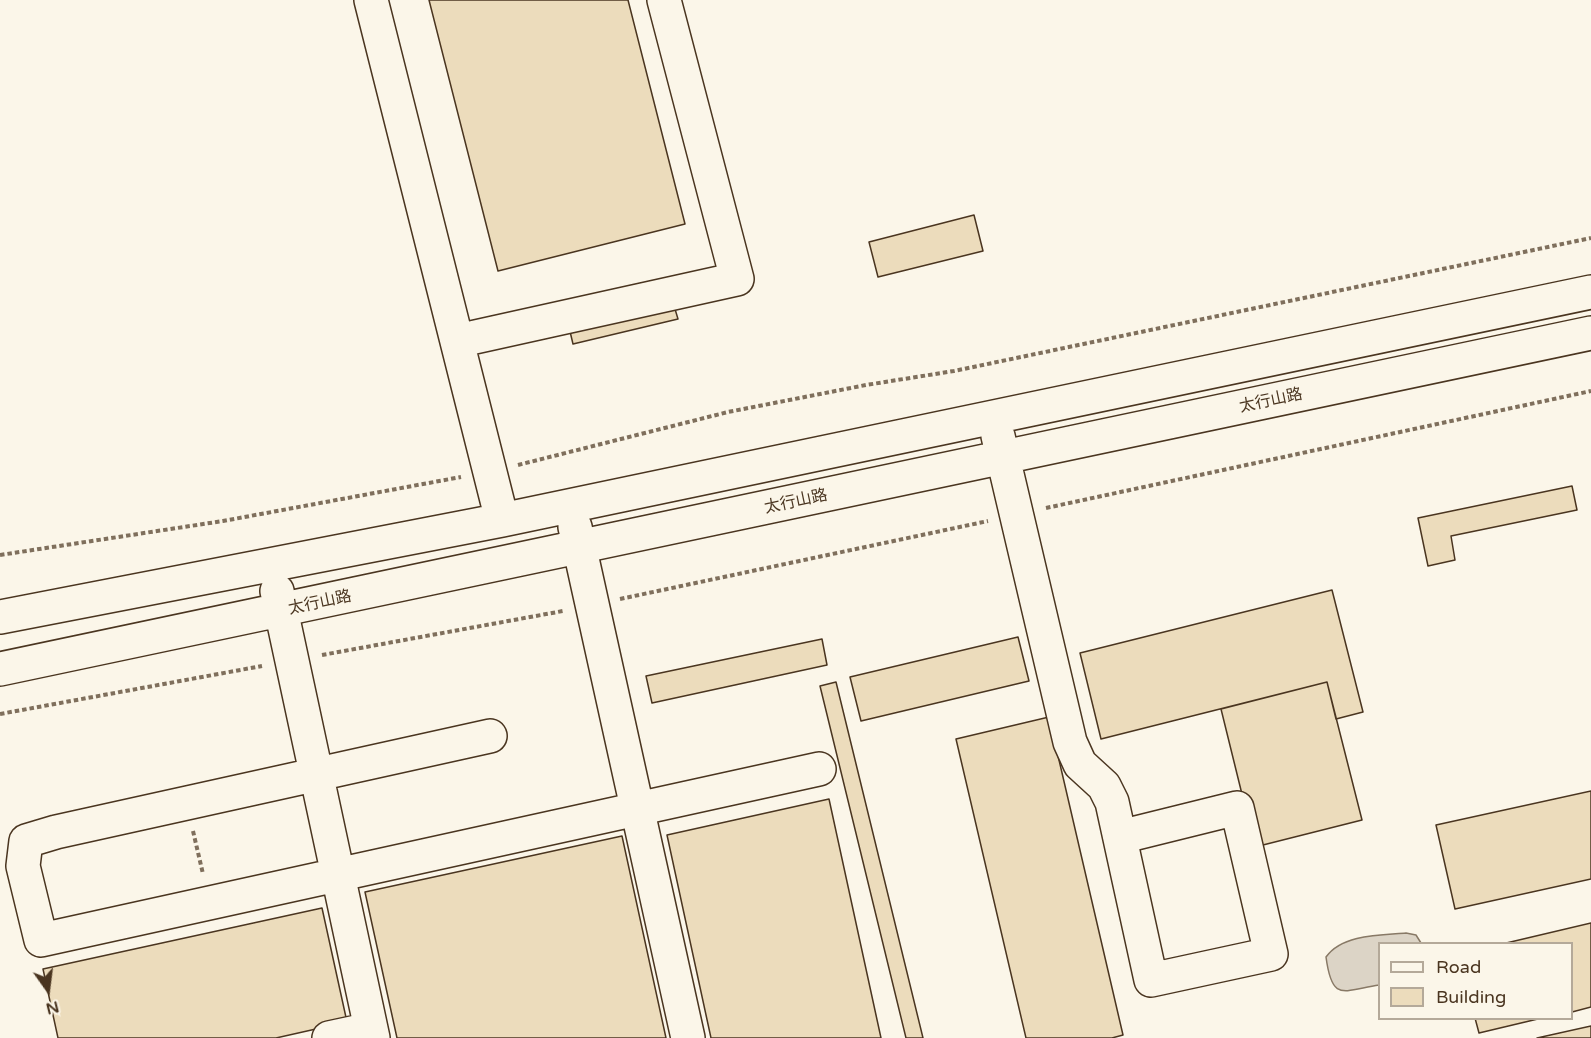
<!DOCTYPE html>
<meta charset="utf-8">
<style>
body{margin:0}
#map{position:relative;width:1591px;height:1038px;overflow:hidden;background:#fbf6e9;font-family:"Varela Round",sans-serif}
canvas{display:block}
.legend{position:absolute;left:1378px;top:942px;width:195px;height:78px;box-sizing:border-box;background:#fbf6e9;border:2px solid #b4a999;margin:0;padding:8px 10px;list-style:none;font-size:18px;color:#4a3520}
.legend li{display:flex;align-items:center;gap:12px;height:30px}
.legend b{width:30px;border:2px solid #b4a999}
.north{position:absolute;left:18px;top:960px;width:60px;height:60px;-webkit-text-stroke:4px #fbf6e9;paint-order:stroke;rotate:166deg;font-size:16px;font-weight:700;line-height:24px;text-align:center;color:#4a3520}
.north::after{content:'';display:block;margin:auto;width:21px;height:27px;background:#4a3520;clip-path:polygon(50% 0,100% 100%,50% 72%,0 100%)}
</style>
<div id="map">
<canvas width="1591" height="1038"></canvas>
<ul class="legend">
<li><b style="height:8px;background:#fbf6e9"></b>Road</li>
<li><b style="height:16px;background:#ecdcbc"></b>Building</li>
</ul>
<div class="north">N</div>
</div>
<script>
const ctx = document.querySelector('canvas').getContext('2d');
ctx.lineJoin = 'round';
function fill(path, color) { ctx.fillStyle = color; ctx.fill(path, 'evenodd'); }
function strokePath(path, color, width, dash) { ctx.strokeStyle = color; ctx.lineWidth = width; ctx.lineCap = dash ? 'butt' : 'round'; ctx.setLineDash(dash || []); ctx.stroke(path); }
function write(font, color, halo, rows, align = 'center') {
  ctx.font = font + ' "Varela Round","Noto Sans SC",sans-serif'; ctx.lineWidth = 4.5; ctx.setLineDash([]); ctx.textBaseline = 'middle'; ctx.strokeStyle = halo; ctx.fillStyle = color; for (const [text, x, y, turn = 0] of rows) {
    ctx.save(); ctx.translate(x, y); ctx.rotate((+turn || 0) * Math.PI / 180); ctx.textAlign = isNaN(turn) ? turn : align; if (halo) ctx.strokeText(text, 0, 0); ctx.fillText(text, 0, 0); ctx.restore();
  }
}
const water = new Path2D(`
 M 1406,933 L 1416,935 L 1421,943 L 1380,944 L 1379,985 C 1342,991 1332,1002 1326,957 C 1342,934 1381,935 1406,933 Z`);
fill(water, '#dcd4c6');
strokePath(water, '#887966', 1.5);
const building = new Path2D(`
 M 429,0 L 628,0 L 685,224 L 498,271 Z
 M 974,215 L 983,251 L 878,277 L 869,242 Z
 M 672,299 L 678,319 L 573,344 L 568,323 Z
 M 1572,486 L 1577,510 L 1451,536 L 1455,560 L 1428,566 L 1418,518 Z
 M 1332,590 L 1363,712 L 1336,719 L 1327,682 L 1101,739 L 1080,653 Z
 M 1018,637 L 1029,681 L 861,721 L 850,677 Z
 M 822,639 L 827,665 L 652,703 L 646,676 Z
 M 836,682 L 923,1038 L 906,1038 L 820,686 Z
 M 1327,682 L 1362,820 L 1255,847 L 1221,709 Z
 M 1049,717 L 1123,1035 L 1112,1038 L 1026,1038 L 956,739 Z
 M 1591,791 L 1591,879 L 1455,909 L 1436,825 Z
 M 829,799 L 881,1038 L 711,1038 L 667,835 Z
 M 622,836 L 666,1038 L 397,1038 L 365,892 Z
 M 322,908 L 347,1022 L 276,1038 L 58,1038 L 43,969 Z
 M 1591,923 L 1591,1007 L 1572,1012 L 1572,944 L 1502,944 Z
 M 1475,1018 L 1542,1018 L 1479,1033 Z
 M 1591,1026 L 1591,1038 L 1537,1038 Z`);
fill(building, '#ecdcbc');
strokePath(building, '#4a3520', 1.5);
const minor = new Path2D(`
 M 371,0 L 502,520
 M 457,341 L 737,279 L 664,0
 M 998,436 L 1070,742 L 1080,764 L 1104,786 L 1112,802 L 1151,980 L 1271,954 L 1237,808 L 1120,837
 M 575,527 L 688,1038
 M 277,591 L 373,1038
 M 0,617 L 502,520 L 1591,292
 M 0,669 L 1591,333
 M 490,736 L 56,832 L 26,841 L 23,866 L 41,940 L 819,769
 M 329,1038 L 371,1029`);
strokePath(minor, '#4a3520', 36);
strokePath(new Path2D(`
 M 518,465 L 728,412 L 866,385 L 954,371 L 1591,238
 M 1046,508 L 1591,391
 M 0,555 L 223,521 L 461,477
 M 620,599 L 988,521
 M 322,655 L 563,611
 M 0,714 L 262,666
 M 193,831 L 203,874`), '#7f6f5c', 4, [4.5, 3]);
strokePath(minor, '#fbf6e9', 33);
write('16px', '#4a3520', '#fbf6e9', [
 ["太行山路",1271,401,-12],
 ["太行山路",796,502,-12],
 ["太行山路",320,603,-12]
]);
</script>
